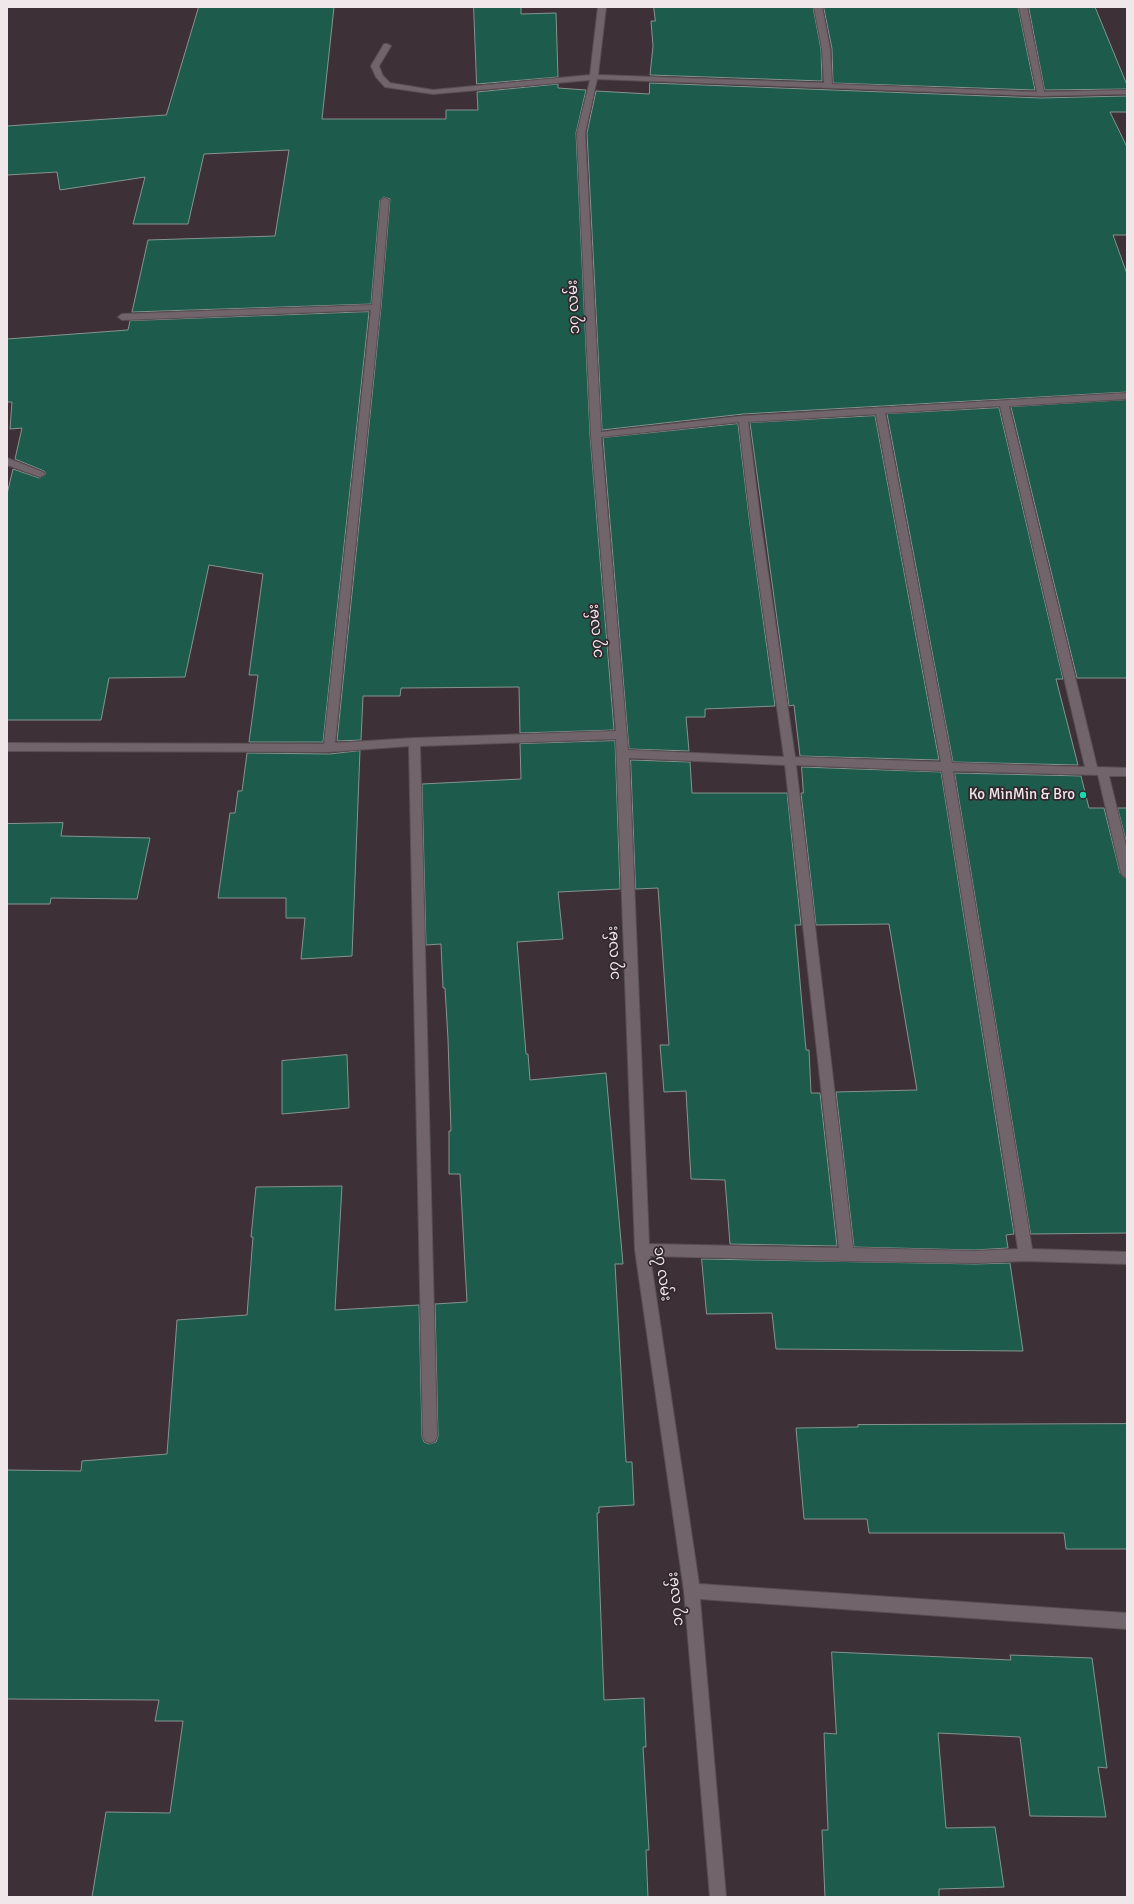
<!DOCTYPE html>
<meta charset="utf-8">
<style>
body{margin:0}
#map{position:relative;width:1134px;height:1904px;overflow:hidden;background:#3d3137;font-family:Signika,sans-serif}
canvas{display:block}
.frame{position:absolute;inset:0;border:8px solid #efe7ea;pointer-events:none}
</style>
<div id="map">
<canvas width="1134" height="1904"></canvas>
<div class="frame"></div>
</div>
<script>
const ctx = document.querySelector('canvas').getContext('2d');
ctx.lineJoin = 'round';
function fill(path, color) { ctx.fillStyle = color; ctx.fill(path, 'evenodd'); }
function strokePath(path, color, width, dash) { ctx.strokeStyle = color; ctx.lineWidth = width; ctx.lineCap = dash ? 'butt' : 'round'; ctx.setLineDash(dash || []); ctx.stroke(path); }
function write(font, color, halo, rows, align = 'center') {
  ctx.font = font + ' Signika,"Noto Sans Myanmar",sans-serif'; ctx.lineWidth = 3.5; ctx.setLineDash([]); ctx.textBaseline = 'middle'; ctx.strokeStyle = halo; ctx.fillStyle = color; for (const [text, x, y, turn = 0] of rows) {
    ctx.save(); ctx.translate(x, y); ctx.rotate((+turn || 0) * Math.PI / 180); ctx.textAlign = isNaN(turn) ? turn : align; if (halo) ctx.strokeText(text, 0, 0); ctx.fillText(text, 0, 0); ctx.restore();
  }
}
const building = new Path2D(`
 M 199,7 L 334,7 L 322,119 L 446,119 L 446,110 L 478,110 L 477,92 L 558,84 L 558,88 L 586,90 L 576,133 L 590,435 L 614,730 L 520,733 L 519,687 L 401,688 L 400,696 L 363,696 L 361,740 L 337,741 L 381,307 L 390,199 L 384,197 L 380,200 L 371,304 L 132,312 L 148,240 L 275,236 L 289,150 L 204,154 L 188,224 L 133,224 L 145,177 L 60,190 L 57,172 L 7,175 L 7,126 L 166,115 Z
 M 474,7 L 521,7 L 521,14 L 556,13 L 558,77 L 477,84 Z
 M 654,7 L 813,7 L 821,49 L 822,81 L 650,75 L 653,46 L 651,21 L 655,21 Z
 M 824,7 L 1018,7 L 1035,90 L 833,83 L 832,49 Z
 M 1029,7 L 1095,7 L 1127,85 L 1127,89 L 1045,90 Z
 M 650,83 L 1041,98 L 1127,96 L 1127,112 L 1110,112 L 1127,147 L 1127,235 L 1113,235 L 1127,274 L 1127,392 L 743,414 L 602,430 L 587,133 L 596,91 L 649,94 Z
 M 369,312 L 323,742 L 249,742 L 258,675 L 249,675 L 263,574 L 209,565 L 185,677 L 109,678 L 101,720 L 7,720 L 7,494 L 13,469 L 39,478 L 46,474 L 44,471 L 15,459 L 22,428 L 10,429 L 12,402 L 7,402 L 7,339 L 128,330 L 130,321 Z
 M 1127,400 L 1127,678 L 1077,678 L 1011,407 Z
 M 999,408 L 1063,679 L 1056,679 L 1078,765 L 953,762 L 887,414 Z
 M 875,416 L 939,760 L 800,756 L 794,705 L 789,706 L 750,423 Z
 M 738,424 L 750,525 L 775,706 L 705,709 L 705,717 L 686,717 L 689,751 L 629,749 L 603,438 Z
 M 615,741 L 620,889 L 558,892 L 563,939 L 517,942 L 526,1054 L 528,1054 L 530,1080 L 606,1073 L 623,1264 L 615,1264 L 626,1462 L 632,1462 L 634,1505 L 599,1507 L 599,1513 L 597,1513 L 604,1700 L 644,1698 L 646,1747 L 643,1747 L 649,1850 L 646,1850 L 648,1897 L 92,1897 L 106,1812 L 170,1813 L 183,1721 L 155,1721 L 159,1700 L 7,1699 L 7,1470 L 81,1471 L 82,1461 L 167,1454 L 177,1320 L 247,1315 L 253,1237 L 251,1237 L 256,1187 L 342,1186 L 335,1310 L 419,1305 L 422,1436 L 424,1442 L 429,1444 L 436,1442 L 438,1436 L 435,1304 L 467,1302 L 460,1174 L 449,1174 L 449,1131 L 451,1131 L 448,1039 L 445,988 L 443,988 L 441,944 L 426,945 L 422,784 L 521,779 L 520,744 Z
 M 360,751 L 352,956 L 301,959 L 305,918 L 286,918 L 286,898 L 218,898 L 230,813 L 235,813 L 238,791 L 242,791 L 247,753 L 329,754 Z
 M 631,760 L 690,762 L 692,793 L 787,793 L 801,925 L 795,925 L 806,1050 L 809,1050 L 811,1093 L 820,1093 L 837,1246 L 730,1244 L 725,1180 L 691,1179 L 686,1091 L 664,1092 L 660,1045 L 669,1045 L 658,888 L 636,889 Z
 M 802,767 L 941,772 L 1014,1234 L 1006,1235 L 1008,1248 L 975,1250 L 854,1247 L 836,1092 L 917,1090 L 889,924 L 816,925 L 801,793 L 803,793 Z
 M 955,773 L 1081,776 L 1089,808 L 1104,808 L 1120,873 L 1127,879 L 1127,1233 L 1031,1234 Z
 M 1118,808 L 1127,808 L 1127,844 Z
 M 63,823 L 61,836 L 150,838 L 137,899 L 51,898 L 50,904 L 7,904 L 7,824 Z
 M 347,1055 L 349,1108 L 282,1114 L 282,1061 Z
 M 702,1259 L 975,1264 L 1010,1263 L 1023,1351 L 776,1349 L 772,1313 L 707,1314 Z
 M 1127,1424 L 1127,1549 L 1066,1549 L 1064,1533 L 869,1533 L 867,1519 L 804,1519 L 796,1428 L 858,1427 L 858,1425 Z
 M 832,1652 L 1011,1660 L 1010,1655 L 1092,1658 L 1107,1768 L 1098,1767 L 1106,1817 L 1030,1816 L 1020,1737 L 938,1733 L 946,1828 L 995,1827 L 1004,1887 L 939,1889 L 939,1897 L 825,1897 L 822,1830 L 828,1830 L 824,1733 L 836,1734 Z`);
fill(building, '#1d5b4c');
strokePath(building, '#84948f', 1);
const minor = new Path2D(`
 M 598,7 L 606,7 L 598,75 L 824,83 L 822,49 L 814,7 L 822,7 L 830,49 L 832,84 L 1037,92 L 1019,7 L 1027,7 L 1044,92 L 1127,90 L 1127,94 L 1041,96 L 597,79 L 585,133 L 601,432 L 743,416 L 1127,393 L 1127,399 L 1009,406 L 1097,767 L 1127,768 L 1127,776 L 1109,776 L 1127,850 L 1127,878 L 1123,876 L 1121,873 L 1098,775 L 953,771 L 1032,1249 L 1127,1252 L 1127,1264 L 1026,1261 L 975,1263 L 847,1261 L 650,1256 L 699,1584 L 1127,1613 L 1127,1629 L 700,1599 L 726,1897 L 710,1897 L 684,1591 L 635,1250 L 616,739 L 420,746 L 437,1436 L 435,1441 L 430,1443 L 425,1441 L 423,1436 L 409,746 L 329,752 L 7,751 L 7,743 L 324,744 L 371,310 L 122,320 L 118,317 L 122,314 L 372,305 L 381,200 L 385,198 L 389,200 L 380,307 L 335,743 L 414,738 L 616,731 L 591,435 L 577,133 L 590,80 L 433,94 L 385,87 L 376,77 L 371,66 L 384,44 L 387,44 L 391,46 L 379,66 L 383,76 L 390,83 L 433,90 L 590,75 ZM 1000,406 L 1085,767 L 952,763 L 885,413 ZM 876,414 L 941,762 L 795,757 L 761,525 L 748,422 ZM 739,422 L 751,525 L 784,757 L 628,750 L 601,437 ZM 629,758 L 785,765 L 839,1248 L 649,1244 ZM 796,765 L 942,771 L 1018,1249 L 975,1251 L 853,1248 Z
 M 7,458 L 43,472 L 45,474 L 40,477 L 7,465 Z`);
strokePath(minor, '#584f53', 2);
fill(minor, '#72646b');
for (const [x, y, r, color] of [
 [1083,795,4,"#1ed5b1"]
]) { const dot = new Path2D(); dot.arc(x, y, r, 0, 2 * Math.PI); ctx.fillStyle = color; ctx.fill(dot); strokePath(dot, '#32272d', 1.5); }
write('15px', '#efe7ea', '#32272d', [
 ["၁၇ လမ်း",574,307,-93],
 ["၁၇ လမ်း",596,631,-95],
 ["၁၇ လမ်း",614,953,-92],
 ["၁၇ လမ်း",662,1274,82],
 ["၁၇ လမ်း",676,1599,-96]
]);
write('15px', '#efe7ea', '#32272d', [
 ["Ko MinMin & Bro",1075,795]
], 'right');
</script>
